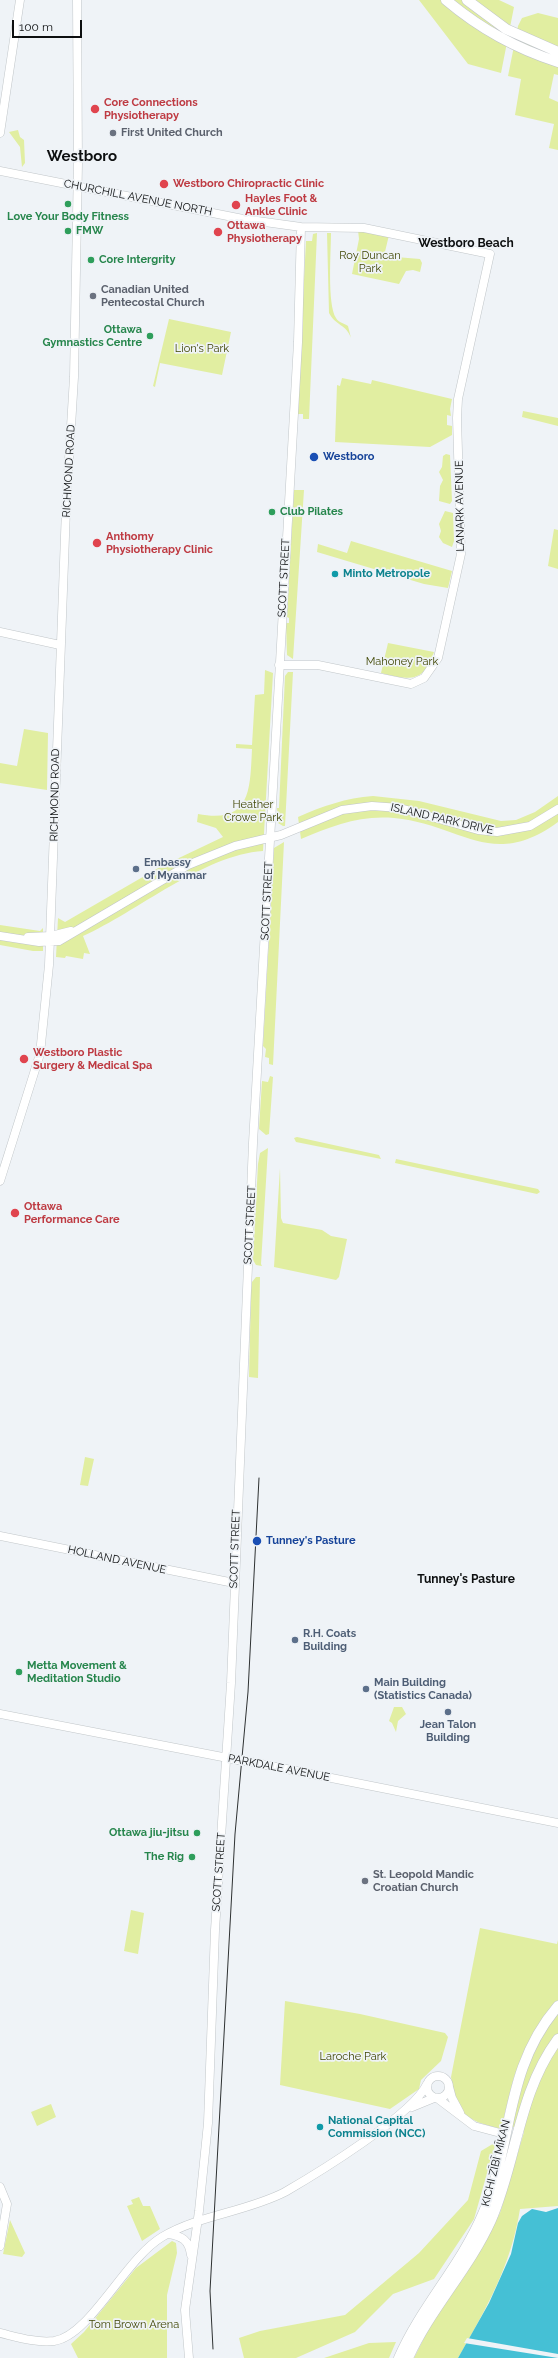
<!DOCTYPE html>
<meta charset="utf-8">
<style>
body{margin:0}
#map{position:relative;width:558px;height:2358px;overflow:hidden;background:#eff3f7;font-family:Raleway,sans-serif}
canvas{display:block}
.scale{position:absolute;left:12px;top:20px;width:70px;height:18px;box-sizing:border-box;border:2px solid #0d0f10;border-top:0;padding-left:5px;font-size:12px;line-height:14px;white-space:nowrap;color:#0d0f10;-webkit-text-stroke:3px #eff3f7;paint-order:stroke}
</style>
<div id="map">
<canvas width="558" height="2358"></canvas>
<div class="scale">100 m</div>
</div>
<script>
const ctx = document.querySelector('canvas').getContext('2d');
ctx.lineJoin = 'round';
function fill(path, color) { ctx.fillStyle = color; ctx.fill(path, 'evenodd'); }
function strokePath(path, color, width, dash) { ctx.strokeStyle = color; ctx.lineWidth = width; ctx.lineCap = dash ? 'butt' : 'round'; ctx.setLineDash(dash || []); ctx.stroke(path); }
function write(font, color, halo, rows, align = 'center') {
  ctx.font = font + ' Raleway,sans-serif'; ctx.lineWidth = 3.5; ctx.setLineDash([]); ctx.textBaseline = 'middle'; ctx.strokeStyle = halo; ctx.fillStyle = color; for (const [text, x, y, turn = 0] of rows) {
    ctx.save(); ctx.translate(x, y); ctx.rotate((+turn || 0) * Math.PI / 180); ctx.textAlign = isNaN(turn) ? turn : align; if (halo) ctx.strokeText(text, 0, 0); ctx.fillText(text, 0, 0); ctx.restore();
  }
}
fill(new Path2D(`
 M 419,0 L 499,0 L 514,7 L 501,73 L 468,64 Z
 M 538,13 L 558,18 L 558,75 L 554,74 L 549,98 L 558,102 L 558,150 L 549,148 L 554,124 L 515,115 L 521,79 L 508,76 L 518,26 L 522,18 Z
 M 18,130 L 20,137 L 24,140 L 25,163 L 22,167 L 20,147 L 9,132 Z
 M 358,230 L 389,235 L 384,256 L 420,259 L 422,263 L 420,272 L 413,270 L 406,271 L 399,284 L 352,274 L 359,239 Z
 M 317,233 L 309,419 L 303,419 L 303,414 L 297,414 L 306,241 L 312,241 L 313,234 Z
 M 327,233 L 331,233 C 331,251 327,304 336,318 C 339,323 344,323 348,326 L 351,338 C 347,325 335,325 329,313 Z
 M 169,319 L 231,332 L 222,375 L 160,363 L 155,387 L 153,386 Z
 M 342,378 L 371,384 L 372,380 L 452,399 L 450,409 L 451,416 L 447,415 L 447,425 L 452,426 L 452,435 L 430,447 L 335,442 L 337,385 L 340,386 Z
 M 523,411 L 558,418 L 558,426 L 522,417 Z
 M 446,454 L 450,455 L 452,501 L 450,504 L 439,501 L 440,486 L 443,480 L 439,472 L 442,467 L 443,456 Z
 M 294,490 L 304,490 L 293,659 L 287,655 L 286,623 L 289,623 L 289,618 L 287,617 Z
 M 445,511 L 453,513 L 454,541 L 452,547 L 443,543 L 439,537 L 441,531 L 439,524 Z
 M 554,529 L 558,530 L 558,569 L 548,566 Z
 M 351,541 L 452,571 L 448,588 L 424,584 L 317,552 L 318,544 L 347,553 Z
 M 388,643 L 434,652 C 424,684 408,680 381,673 Z
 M 265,670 L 273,673 L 263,851 C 203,855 137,912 83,936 L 90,954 L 84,953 L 83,959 L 66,956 L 65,958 L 56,957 L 58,918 L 65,922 L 160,867 L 223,837 L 216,828 L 197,822 L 198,814 C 251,824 250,790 252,749 L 236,748 L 236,744 L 252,745 L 255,695 L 264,694 Z
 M 288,672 L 293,672 L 285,826 L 283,826 L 278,823 L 277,808 L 279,808 L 285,676 Z
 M 24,729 L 48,733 L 47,790 L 0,783 L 0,763 L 17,766 Z
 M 373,796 L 419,801 L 501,821 L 516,820 L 535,812 L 558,796 L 558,822 C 491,871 461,824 394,818 C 359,815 332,826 301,839 L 298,817 C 323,806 346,798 373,796 Z
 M 284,842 L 273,1065 L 269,1064 L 269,1058 L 265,1057 L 266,1049 L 263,1046 L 274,848 Z
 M 0,925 L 40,931 L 43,928 L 43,951 L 33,951 L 0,945 Z
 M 270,1076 L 273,1077 L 269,1134 L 266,1135 L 259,1129 L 262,1081 L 268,1082 Z
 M 297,1137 L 379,1155 L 381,1159 L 296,1142 L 294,1138 Z
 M 268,1148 L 261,1264 L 262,1266 L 256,1265 L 253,1260 L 258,1164 L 260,1153 Z
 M 396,1159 L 538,1189 L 540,1192 L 537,1194 L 395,1163 Z
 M 280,1168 L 281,1218 L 283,1223 L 322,1230 L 331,1236 L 347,1239 L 339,1277 L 336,1280 L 274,1267 Z
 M 256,1277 L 260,1277 L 258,1378 L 249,1377 L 251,1291 L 252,1282 Z
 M 85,1457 L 94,1459 L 88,1486 L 80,1485 Z
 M 394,1707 L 402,1707 L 406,1714 L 398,1721 L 396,1732 L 392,1723 L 389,1721 Z
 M 131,1910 L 144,1913 L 138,1954 L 124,1951 Z
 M 480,1928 L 557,1944 L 558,1940 L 558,2000 L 542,2019 L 522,2056 L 514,2077 L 501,2129 C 465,2120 457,2115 451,2077 Z
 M 285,2001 L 360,2014 L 445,2033 L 448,2037 L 441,2061 L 421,2080 L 419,2089 L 390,2109 L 280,2085 Z
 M 558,2012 L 558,2206 L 520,2209 C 511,2266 486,2309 458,2358 L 414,2358 L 430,2326 L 477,2256 L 500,2213 L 524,2132 L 509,2125 C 521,2080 528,2050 558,2012 Z
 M 51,2104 L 56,2117 L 37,2126 L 31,2112 Z
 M 496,2142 L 474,2219 L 434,2279 L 393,2294 L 355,2332 L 296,2358 L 244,2358 L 239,2338 L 260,2331 L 345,2315 L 419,2253 L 468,2200 L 481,2151 Z
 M 139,2197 L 143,2206 L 150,2206 L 160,2229 L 142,2241 L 127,2206 L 133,2204 L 131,2200 Z
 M 10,2220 L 25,2253 L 22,2257 L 3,2254 Z
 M 172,2241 L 176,2243 L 177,2253 L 167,2295 L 167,2358 L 78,2358 L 71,2344 L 84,2332 L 136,2268 Z
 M 396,2342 L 389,2358 L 324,2358 L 369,2343 Z`), '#e1eea1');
fill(new Path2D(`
 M 558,2208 L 558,2358 L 458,2358 L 489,2303 L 511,2254 L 518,2223 L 522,2216 L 532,2209 L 546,2212 Z`), '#45c0d5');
fill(new Path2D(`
 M 467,2338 L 558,2354 L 558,2358 L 464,2343 Z`), '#eff3f7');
const secondary = new Path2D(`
 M 0,133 L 20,0
 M 0,171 L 243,219 L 301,227 L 364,228 L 490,254 L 458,399 L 457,418 L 461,554 L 438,658 L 424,678 L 411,684 L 318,665 L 279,665
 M 0,632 L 60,645
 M 0,936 L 39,942 L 59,941 L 188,865 L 235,846 L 281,835 L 342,810 L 372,806 L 400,808 L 478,830 L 497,832 L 530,826 L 558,809
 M 28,937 L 51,936 L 71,931
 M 0,1181 L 40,1054 L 49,965 L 66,509 L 74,377 L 78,163 L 77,0
 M 0,1536 L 234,1583
 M 0,1714 L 238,1760
 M 251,1762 L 558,1823
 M427 2087a11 11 0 1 1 22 0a11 11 0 1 1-22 0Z
 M 449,2087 L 452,2098 L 460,2113
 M 437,2098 L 474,2126 L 504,2134
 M 412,2107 L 434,2098
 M 0,2187 L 7,2204 L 0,2246
 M 168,2234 C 182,2236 189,2240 191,2255
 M 0,2333 C 17,2337 36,2343 54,2341 C 90,2336 125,2259 162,2237 C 199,2215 246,2212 285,2192 C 316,2174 413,2115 427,2084
 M 189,2358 L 185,2310 L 199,2211 L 208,2123 L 215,1930 L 231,1683 L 253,1143 L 298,342 L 301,227`);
const highway = new Path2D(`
 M 446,0 C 479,28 517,49 558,62
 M 467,0 L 506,29 L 558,52
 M 399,2358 C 421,2307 461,2266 483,2214 C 514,2143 503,2070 558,2006
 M 408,2358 C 430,2309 469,2269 491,2220 C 517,2160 518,2093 558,2039`);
strokePath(secondary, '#c1c6c9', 9);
strokePath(highway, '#c1c6c9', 11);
strokePath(secondary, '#fff', 8);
strokePath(highway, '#fff', 10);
strokePath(new Path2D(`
 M 213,2349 L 210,2291 L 235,1834 L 248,1692 L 259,1478`), '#2e3132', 1);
const secondaryBridge = new Path2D(`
 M 238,1760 L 251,1762`);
strokePath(secondaryBridge, '#c1c6c9', 9, []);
strokePath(secondaryBridge, '#fff', 8);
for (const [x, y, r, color] of [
 [95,109,5,"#e0444e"],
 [113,133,4,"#6b7280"],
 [164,184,5,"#e0444e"],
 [68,204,4,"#2e9e5b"],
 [236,205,5,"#e0444e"],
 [68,231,4,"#2e9e5b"],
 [218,232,5,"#e0444e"],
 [91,260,4,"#2e9e5b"],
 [93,296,4,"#6b7280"],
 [150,336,4,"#2e9e5b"],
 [314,457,5,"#1a4fb4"],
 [272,512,4,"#2e9e5b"],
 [97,543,5,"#e0444e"],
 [335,574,4,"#0f9aa8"],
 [136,869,4,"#5c6f8a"],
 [24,1059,5,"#e0444e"],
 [15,1213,5,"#e0444e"],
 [257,1541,5,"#1a4fb4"],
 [295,1640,4,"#5c6f8a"],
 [19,1672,4,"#2e9e5b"],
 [366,1689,4,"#5c6f8a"],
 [448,1712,4,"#5c6f8a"],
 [197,1833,4,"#2e9e5b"],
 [192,1857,4,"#2e9e5b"],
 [365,1881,4,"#6b7280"],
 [320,2127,4,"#0f9aa8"]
]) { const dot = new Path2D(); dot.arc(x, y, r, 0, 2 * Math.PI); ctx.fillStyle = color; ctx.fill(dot); strokePath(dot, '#eff3f7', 1.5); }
write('bold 11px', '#be3a42', '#eff3f7', [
 ["Core Connections",104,103],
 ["Physiotherapy",104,116],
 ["Westboro Chiropractic Clinic",173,184],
 ["Hayles Foot &",245,199],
 ["Ankle Clinic",245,212],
 ["Ottawa",227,226],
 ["Physiotherapy",227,239],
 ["Anthomy",106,537],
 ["Physiotherapy Clinic",106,550],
 ["Westboro Plastic",33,1053],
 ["Surgery & Medical Spa",33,1066],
 ["Ottawa",24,1207],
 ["Performance Care",24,1220]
], 'left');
write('bold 11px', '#5b616d', '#eff3f7', [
 ["First United Church",121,133],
 ["Canadian United",101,290],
 ["Pentecostal Church",101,303],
 ["St. Leopold Mandic",373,1875],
 ["Croatian Church",373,1888]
], 'left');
write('11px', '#0d0f10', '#eff3f7', [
 ["CHURCHILL AVENUE NORTH",138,198,11],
 ["RICHMOND ROAD",69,471,-87],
 ["LANARK AVENUE",460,506,-91],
 ["SCOTT STREET",284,578,-87],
 ["RICHMOND ROAD",55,795,-89],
 ["ISLAND PARK DRIVE",442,819,13],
 ["SCOTT STREET",267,901,-87],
 ["SCOTT STREET",250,1225,-87],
 ["SCOTT STREET",235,1549,-88],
 ["HOLLAND AVENUE",117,1560,12],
 ["PARKDALE AVENUE",279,1768,11],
 ["SCOTT STREET",219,1872,-86],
 ["KICHI ZĪBĪ MĪKAN",496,2163,-76]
]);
write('bold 11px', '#27864d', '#eff3f7', [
 ["Love Your Body Fitness",68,217,"center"],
 ["FMW",76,231],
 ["Core Intergrity",99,260],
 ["Ottawa",142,330,"right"],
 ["Gymnastics Centre",142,343,"right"],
 ["Club Pilates",280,512],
 ["Metta Movement &",27,1666],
 ["Meditation Studio",27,1679],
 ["Ottawa jiu-jitsu",189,1833,"right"],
 ["The Rig",184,1857,"right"]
], 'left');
write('11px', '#404704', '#eff3f7', [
 ["Roy Duncan",370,256],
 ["Park",370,269],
 ["Lion's Park",202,349],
 ["Mahoney Park",402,662],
 ["Heather",253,805],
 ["Crowe Park",253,818],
 ["Laroche Park",353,2057],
 ["Tom Brown Arena",134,2325]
]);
write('bold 11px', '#164399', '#eff3f7', [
 ["Westboro",323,457],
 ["Tunney's Pasture",266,1541]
], 'left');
write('bold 11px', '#0d838f', '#eff3f7', [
 ["Minto Metropole",343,574],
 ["National Capital",328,2121],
 ["Commission (NCC)",328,2134]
], 'left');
write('bold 11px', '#4e5e75', '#eff3f7', [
 ["Embassy",144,863],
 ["of Myanmar",144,876],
 ["R.H. Coats",303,1634],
 ["Building",303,1647],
 ["Main Building",374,1683],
 ["(Statistics Canada)",374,1696],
 ["Jean Talon",448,1725,"center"],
 ["Building",448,1738,"center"]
], 'left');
write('bold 12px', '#0d0f10', '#eff3f7', [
 ["Westboro Beach",466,243],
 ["Tunney's Pasture",466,1579]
]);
write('bold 15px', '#0d0f10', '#eff3f7', [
 ["Westboro",82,156]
]);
</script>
